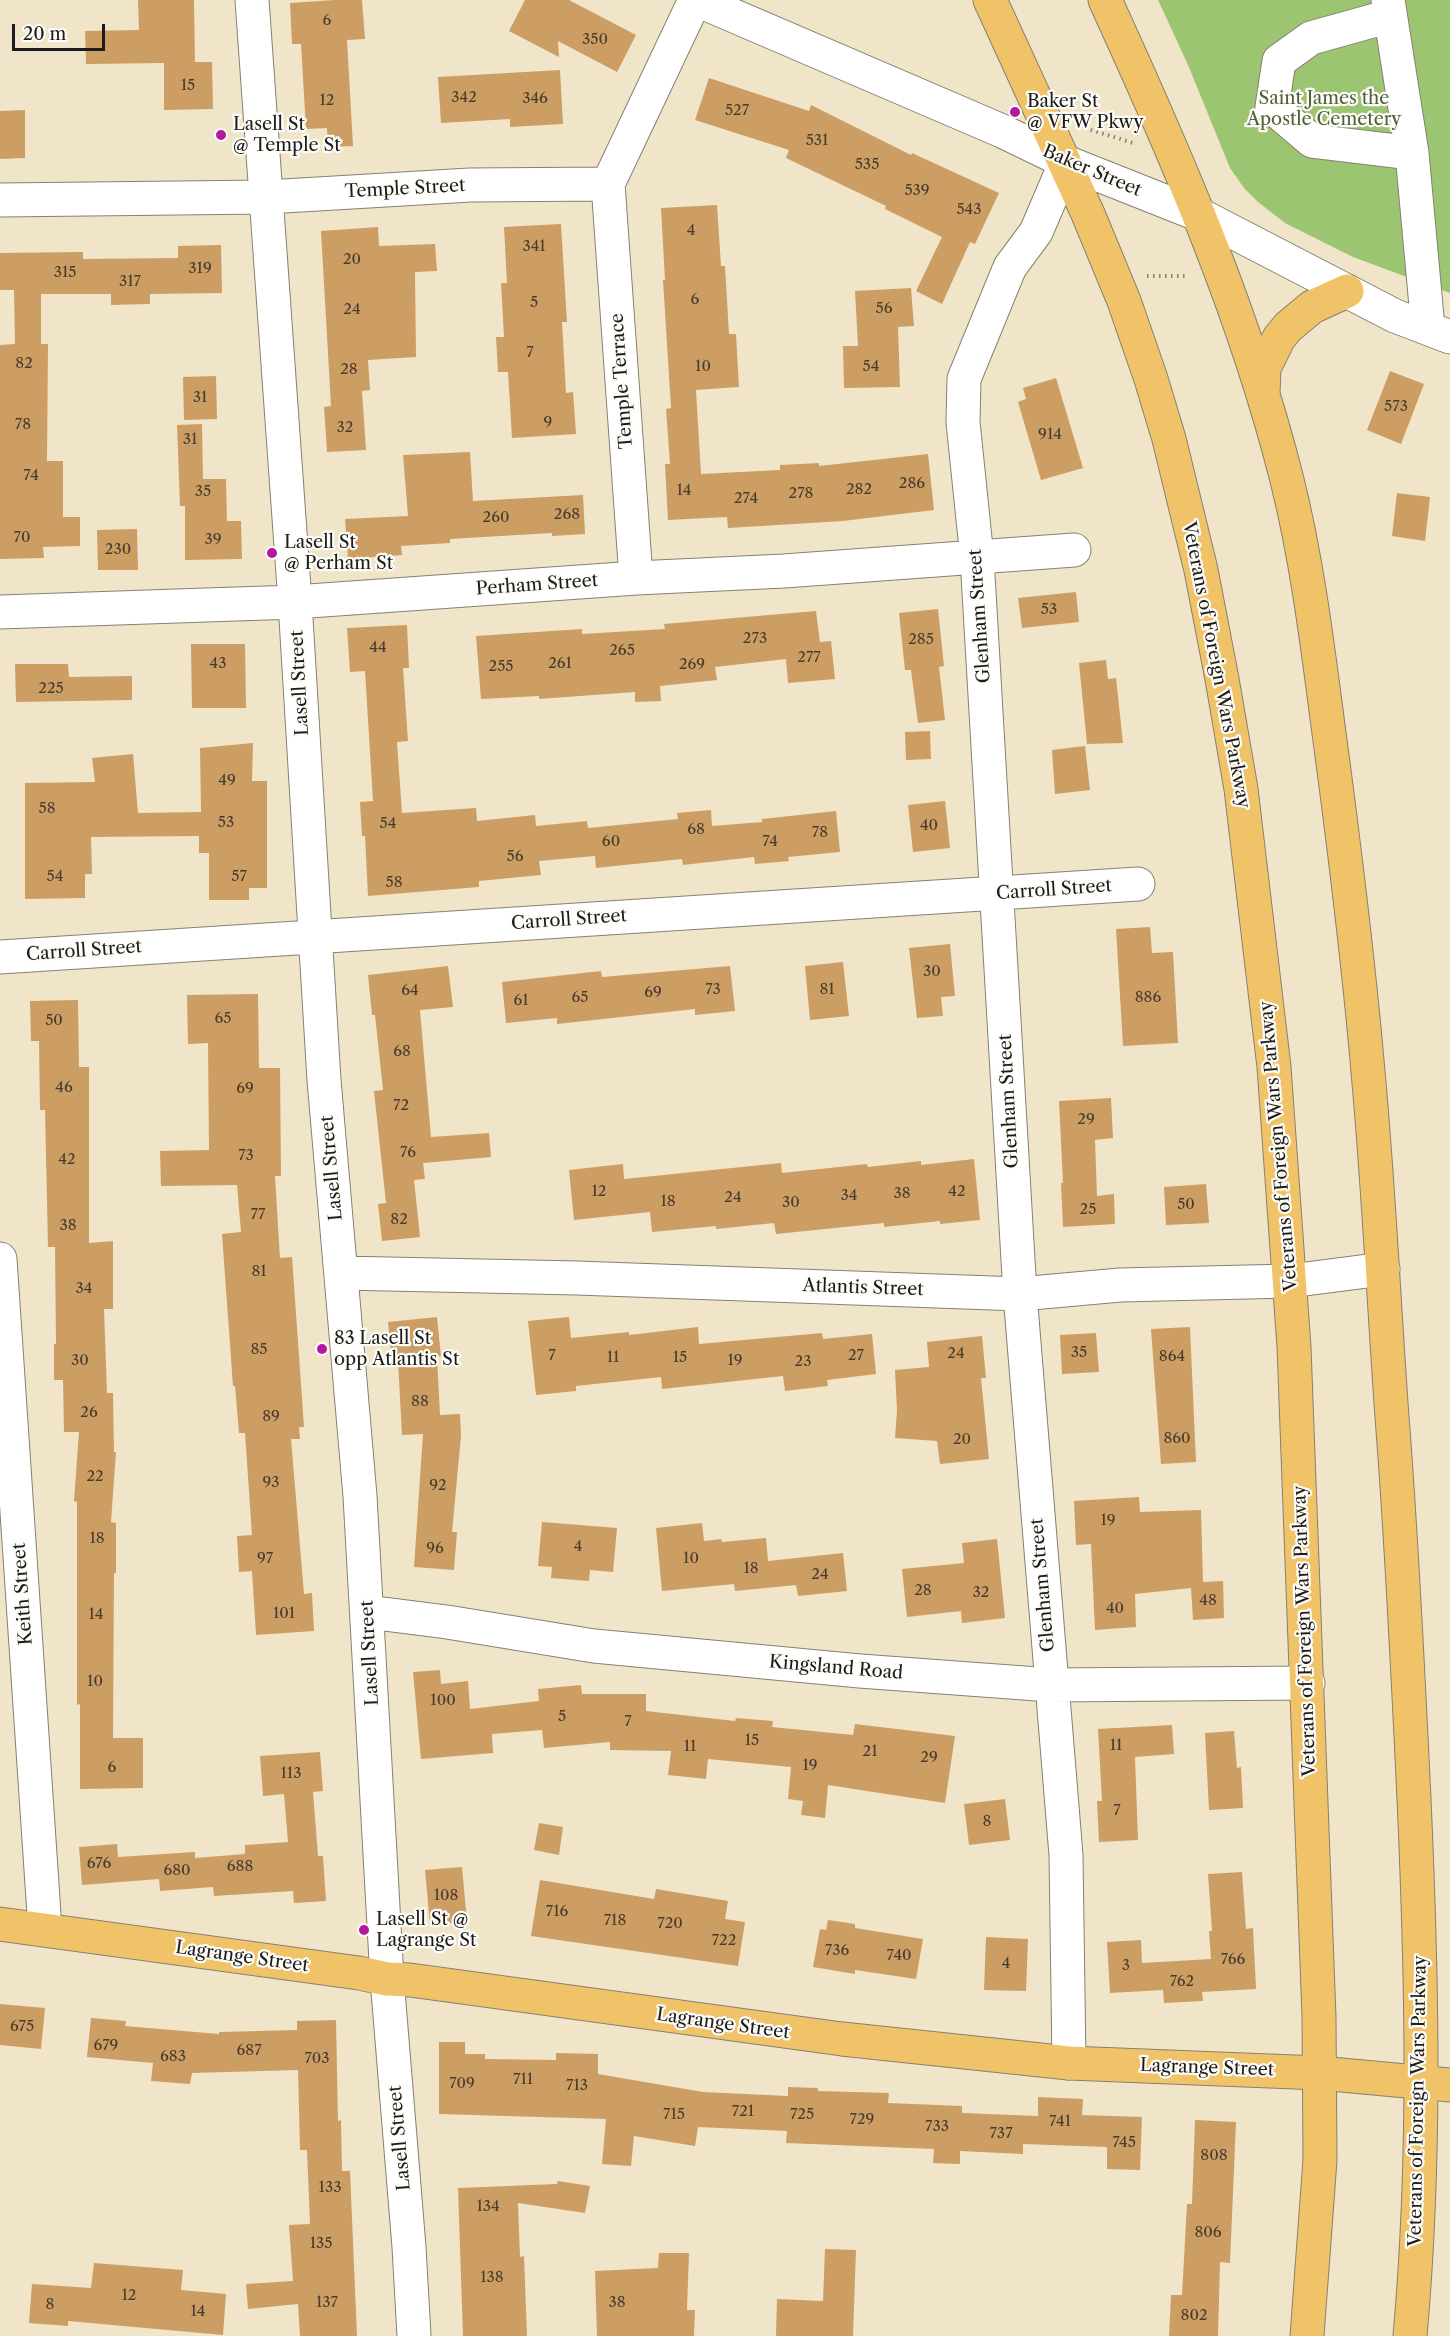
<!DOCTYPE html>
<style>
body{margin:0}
#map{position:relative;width:1450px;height:2336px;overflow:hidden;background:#f0e5c9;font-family:"Libre Caslon Text",serif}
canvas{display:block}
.scale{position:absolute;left:12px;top:24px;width:93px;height:27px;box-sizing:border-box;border:3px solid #1c1c1c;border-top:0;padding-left:8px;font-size:18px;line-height:21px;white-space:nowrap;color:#1c1c1c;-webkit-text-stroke:4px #fdfcf7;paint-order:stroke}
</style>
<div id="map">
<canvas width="1450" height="2336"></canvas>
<div class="scale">20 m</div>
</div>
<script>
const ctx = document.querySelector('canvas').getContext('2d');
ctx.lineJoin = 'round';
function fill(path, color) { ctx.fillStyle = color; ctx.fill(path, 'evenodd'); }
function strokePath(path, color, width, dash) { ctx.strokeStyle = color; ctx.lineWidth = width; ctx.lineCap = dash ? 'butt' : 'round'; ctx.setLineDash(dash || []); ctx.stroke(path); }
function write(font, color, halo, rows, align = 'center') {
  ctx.font = font + ' "Libre Caslon Text",serif'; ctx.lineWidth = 4.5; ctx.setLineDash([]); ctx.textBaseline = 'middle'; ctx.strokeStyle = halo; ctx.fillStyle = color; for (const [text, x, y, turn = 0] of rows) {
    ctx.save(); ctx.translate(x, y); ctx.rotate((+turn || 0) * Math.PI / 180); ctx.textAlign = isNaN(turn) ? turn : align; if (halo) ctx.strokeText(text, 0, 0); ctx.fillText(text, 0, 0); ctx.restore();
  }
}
fill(new Path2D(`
 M 1158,0 L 1450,0 L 1450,293 L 1353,257 L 1285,223 L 1258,202 L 1244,188 L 1230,168 L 1188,65 Z`), '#9bc571');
fill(new Path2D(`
 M 138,0 L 194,0 L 195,62 L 212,62 L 213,109 L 164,110 L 164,63 L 86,64 L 85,31 L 139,30 Z
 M 334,0 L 362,0 L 365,39 L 347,40 L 353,146 L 328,147 L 327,128 L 306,129 L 301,44 L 292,44 L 290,3 Z
 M 525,0 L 569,0 L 636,35 L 617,72 L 558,41 L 559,57 L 509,31 Z
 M 560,70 L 563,124 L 510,127 L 510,119 L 441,123 L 438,77 Z
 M 709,78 L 809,111 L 811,105 L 911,155 L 912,153 L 999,193 L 975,244 L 970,242 L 942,304 L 916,291 L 942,237 L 885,209 L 886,206 L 786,158 L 789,150 L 695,120 Z
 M 25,110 L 25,158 L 0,159 L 0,111 Z
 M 717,205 L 721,266 L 725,266 L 729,334 L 736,334 L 739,387 L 696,390 L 701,474 L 780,470 L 780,465 L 819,463 L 819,466 L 928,454 L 934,510 L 843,521 L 728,528 L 727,517 L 668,520 L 665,464 L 670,464 L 666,409 L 671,408 L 663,280 L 665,280 L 661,208 Z
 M 561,224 L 567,322 L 562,322 L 566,393 L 573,392 L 576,434 L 512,438 L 508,372 L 498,372 L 496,337 L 504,337 L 501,283 L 507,283 L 504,227 Z
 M 378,227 L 379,246 L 435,244 L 437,271 L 415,272 L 416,357 L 368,360 L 370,390 L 362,391 L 366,450 L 327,452 L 324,407 L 331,406 L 321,231 Z
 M 221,245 L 222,293 L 150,294 L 150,304 L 111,305 L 111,294 L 41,294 L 41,344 L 48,344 L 47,461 L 63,461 L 63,517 L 80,517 L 80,546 L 43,547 L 44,558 L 0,559 L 0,345 L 15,344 L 14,290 L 0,290 L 0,253 L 83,252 L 83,259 L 178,258 L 178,246 Z
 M 911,288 L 914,326 L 898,327 L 900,387 L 844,388 L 843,346 L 858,346 L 855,291 Z
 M 1390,371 L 1424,384 L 1401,444 L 1367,430 Z
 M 216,376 L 217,419 L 184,420 L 183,377 Z
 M 1056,378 L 1083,468 L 1041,480 L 1018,402 L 1026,399 L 1023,388 Z
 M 202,424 L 203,479 L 226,479 L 227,521 L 241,521 L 242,559 L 185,560 L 185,506 L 180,506 L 177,425 Z
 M 470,452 L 473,501 L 583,495 L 585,534 L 552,536 L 552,533 L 450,539 L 450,543 L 401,546 L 402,555 L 348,559 L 345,519 L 408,516 L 403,455 Z
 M 1397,493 L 1430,497 L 1425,541 L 1392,536 Z
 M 137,529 L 138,570 L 98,570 L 97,530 Z
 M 1076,592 L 1079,622 L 1022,628 L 1018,598 Z
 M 938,609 L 944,666 L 939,667 L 945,720 L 918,723 L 911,670 L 905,670 L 899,613 Z
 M 816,611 L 820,642 L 831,641 L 835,679 L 788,683 L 786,659 L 715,667 L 717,680 L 660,686 L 661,701 L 635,702 L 635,692 L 539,699 L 539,696 L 481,699 L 476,636 L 582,629 L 582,634 L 665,629 L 664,624 Z
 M 407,625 L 409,668 L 403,668 L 408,741 L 397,742 L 402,813 L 476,808 L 477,821 L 535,815 L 536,826 L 587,821 L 588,828 L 678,819 L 677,813 L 711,810 L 712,826 L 762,822 L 762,819 L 836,811 L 840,852 L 788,857 L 789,861 L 755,864 L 754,857 L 683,865 L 682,859 L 596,868 L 595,856 L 539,861 L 541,875 L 479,881 L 479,887 L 368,896 L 365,836 L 362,836 L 360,802 L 373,801 L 365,671 L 350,672 L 347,628 Z
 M 191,644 L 245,644 L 246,708 L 192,708 Z
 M 1106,660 L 1108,679 L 1116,678 L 1123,743 L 1087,744 L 1079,663 Z
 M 15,664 L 68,664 L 69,677 L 132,676 L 132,700 L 16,702 Z
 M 930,731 L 931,759 L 906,760 L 905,732 Z
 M 253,743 L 252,781 L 267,781 L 267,888 L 249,888 L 249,900 L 209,900 L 209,853 L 199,853 L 199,836 L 91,837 L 92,874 L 85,874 L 85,898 L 25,899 L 25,783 L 95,782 L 92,758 L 133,754 L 138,813 L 201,812 L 200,748 Z
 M 1085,746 L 1090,790 L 1055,794 L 1052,750 Z
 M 945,801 L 950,848 L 913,852 L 908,805 Z
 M 1150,927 L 1152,953 L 1173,952 L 1178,1043 L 1123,1046 L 1116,929 Z
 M 950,944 L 955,996 L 941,997 L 943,1016 L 917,1018 L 909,948 Z
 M 843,962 L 849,1016 L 810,1020 L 805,966 Z
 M 448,966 L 453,1007 L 420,1010 L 431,1137 L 489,1133 L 491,1157 L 423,1163 L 425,1179 L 414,1180 L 420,1237 L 382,1241 L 378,1204 L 386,1203 L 374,1091 L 383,1090 L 375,1015 L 372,1015 L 368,975 Z
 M 730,966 L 735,1011 L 695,1015 L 695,1009 L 557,1024 L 557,1018 L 506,1023 L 502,982 L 601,971 L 602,977 Z
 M 258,994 L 259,1068 L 280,1068 L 281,1176 L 275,1176 L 280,1258 L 292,1257 L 304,1427 L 299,1427 L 300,1439 L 291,1439 L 304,1594 L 312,1593 L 314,1631 L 256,1635 L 252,1571 L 239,1572 L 237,1536 L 252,1535 L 245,1433 L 239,1433 L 235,1386 L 233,1386 L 222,1234 L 241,1232 L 237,1185 L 161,1186 L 160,1151 L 209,1150 L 208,1043 L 188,1044 L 187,995 Z
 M 78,1000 L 79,1067 L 89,1067 L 89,1243 L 113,1241 L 113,1309 L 104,1309 L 107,1393 L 113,1393 L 114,1452 L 116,1452 L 111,1522 L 116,1523 L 116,1573 L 114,1573 L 113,1738 L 143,1738 L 143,1788 L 80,1789 L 80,1704 L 77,1705 L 77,1502 L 74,1501 L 79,1432 L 64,1432 L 63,1380 L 54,1380 L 54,1344 L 56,1344 L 55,1247 L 48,1247 L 45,1110 L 40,1110 L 39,1041 L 31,1041 L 30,1001 Z
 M 1111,1098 L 1113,1138 L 1095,1140 L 1097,1196 L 1114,1194 L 1115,1224 L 1063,1227 L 1061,1183 L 1063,1183 L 1059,1101 Z
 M 974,1159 L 980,1220 L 940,1224 L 940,1221 L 884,1227 L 884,1223 L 776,1234 L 774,1223 L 716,1229 L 716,1226 L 652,1232 L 650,1212 L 574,1220 L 569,1170 L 623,1164 L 624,1179 L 781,1163 L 782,1173 L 867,1164 L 868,1167 L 921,1161 L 921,1165 Z
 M 1206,1184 L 1209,1223 L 1166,1225 L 1164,1187 Z
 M 437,1317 L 441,1356 L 437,1357 L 440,1415 L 460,1414 L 461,1436 L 452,1532 L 457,1532 L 454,1570 L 414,1567 L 423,1434 L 402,1435 L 398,1361 L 392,1362 L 388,1322 Z
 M 569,1317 L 571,1338 L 629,1332 L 629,1335 L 698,1327 L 699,1344 L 822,1333 L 823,1339 L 872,1334 L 876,1374 L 827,1380 L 828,1386 L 785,1391 L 783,1376 L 662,1389 L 661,1377 L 576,1386 L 576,1391 L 536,1395 L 528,1321 Z
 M 1190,1327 L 1196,1462 L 1161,1464 L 1151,1329 Z
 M 1096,1333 L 1099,1372 L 1062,1374 L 1060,1335 Z
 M 982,1336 L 986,1378 L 981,1378 L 989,1459 L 940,1464 L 937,1441 L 895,1438 L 897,1411 L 895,1370 L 929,1367 L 927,1342 Z
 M 1139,1497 L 1140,1512 L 1201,1510 L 1203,1582 L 1223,1581 L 1224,1618 L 1193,1620 L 1191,1588 L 1135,1594 L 1136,1627 L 1095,1630 L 1091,1544 L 1076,1545 L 1074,1501 Z
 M 542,1522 L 617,1528 L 613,1572 L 590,1570 L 589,1581 L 551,1578 L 552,1567 L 538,1566 Z
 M 702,1523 L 704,1541 L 721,1539 L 722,1542 L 766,1538 L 768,1561 L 843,1553 L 847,1591 L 798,1596 L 796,1585 L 735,1591 L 734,1584 L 662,1591 L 656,1528 Z
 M 997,1539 L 1005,1618 L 962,1623 L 961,1611 L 907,1617 L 902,1569 L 964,1563 L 962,1543 Z
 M 440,1670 L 441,1684 L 468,1681 L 470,1709 L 539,1701 L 538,1689 L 581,1685 L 582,1694 L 646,1694 L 646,1711 L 735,1721 L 736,1718 L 773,1721 L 772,1727 L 853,1735 L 855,1724 L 955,1736 L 945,1803 L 828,1785 L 825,1818 L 801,1815 L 803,1801 L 788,1799 L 791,1767 L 708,1759 L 706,1779 L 668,1775 L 671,1751 L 610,1750 L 610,1742 L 544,1748 L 542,1730 L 492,1734 L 493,1753 L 421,1759 L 413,1672 Z
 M 1172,1725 L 1174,1754 L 1135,1757 L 1138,1840 L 1099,1842 L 1097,1801 L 1102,1801 L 1098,1729 Z
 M 1234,1731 L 1237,1768 L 1241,1767 L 1243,1808 L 1209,1810 L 1205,1733 Z
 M 320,1752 L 323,1791 L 313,1792 L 318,1856 L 323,1856 L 326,1901 L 294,1903 L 293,1891 L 214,1896 L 213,1887 L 160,1891 L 159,1879 L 82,1885 L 79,1847 L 117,1844 L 118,1857 L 195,1852 L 195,1858 L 245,1854 L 245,1845 L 288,1842 L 284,1794 L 263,1796 L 260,1756 Z
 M 1005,1799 L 1010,1840 L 969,1845 L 964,1804 Z
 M 539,1823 L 563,1827 L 559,1855 L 534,1850 Z
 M 462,1867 L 467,1922 L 430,1925 L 425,1870 Z
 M 1242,1872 L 1246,1929 L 1253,1928 L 1256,1989 L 1202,1992 L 1203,2001 L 1164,2003 L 1163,1990 L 1110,1993 L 1107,1942 L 1141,1940 L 1142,1963 L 1211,1959 L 1209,1931 L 1212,1931 L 1208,1874 Z
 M 540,1880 L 654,1899 L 656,1889 L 728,1901 L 725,1919 L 745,1922 L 738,1966 L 531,1936 Z
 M 828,1920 L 855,1924 L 855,1928 L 923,1939 L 916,1979 L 855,1970 L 855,1974 L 813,1967 L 820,1929 L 826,1930 Z
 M 986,1937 L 1028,1939 L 1026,1991 L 984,1990 Z
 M 0,2004 L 45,2008 L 41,2049 L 0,2045 Z
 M 91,2018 L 126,2021 L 125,2026 L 219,2034 L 219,2032 L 297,2030 L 297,2021 L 336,2020 L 338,2121 L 341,2120 L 342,2171 L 350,2171 L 357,2336 L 300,2336 L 298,2304 L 248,2309 L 246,2284 L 293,2281 L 289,2225 L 310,2224 L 307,2150 L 300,2150 L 298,2070 L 192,2073 L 190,2084 L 151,2081 L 153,2063 L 87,2057 Z
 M 439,2042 L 465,2042 L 465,2054 L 485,2054 L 485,2059 L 556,2060 L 556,2053 L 598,2054 L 598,2074 L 703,2092 L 788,2096 L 788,2087 L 818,2088 L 818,2091 L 889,2093 L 888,2103 L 962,2106 L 962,2113 L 1038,2116 L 1038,2097 L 1083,2099 L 1082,2115 L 1142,2117 L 1140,2170 L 1107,2169 L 1107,2147 L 1023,2144 L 1023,2154 L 960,2151 L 960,2164 L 933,2163 L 934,2149 L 786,2143 L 787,2131 L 698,2127 L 695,2146 L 634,2136 L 631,2166 L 602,2164 L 606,2119 L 439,2114 Z
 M 1195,2120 L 1236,2122 L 1230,2263 L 1220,2262 L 1218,2336 L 1169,2336 L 1171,2295 L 1182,2295 L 1187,2204 L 1192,2204 Z
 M 558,2181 L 590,2186 L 585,2213 L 518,2203 L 520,2257 L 524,2256 L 527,2336 L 463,2336 L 458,2188 L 557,2184 Z
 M 825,2249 L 856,2250 L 853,2336 L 776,2336 L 777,2299 L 823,2301 Z
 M 659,2253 L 689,2253 L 687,2310 L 695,2310 L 694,2336 L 597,2336 L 595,2271 L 658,2268 Z
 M 94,2263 L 183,2270 L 181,2290 L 226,2294 L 223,2335 L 68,2321 L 68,2326 L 29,2323 L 32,2284 L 91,2288 Z`), '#cc9e64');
const minor = new Path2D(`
 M 252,0 L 295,602 L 324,1080 L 360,1496 L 387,1979 L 409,2247 L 414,2336
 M 697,0 L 1002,131 L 1066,162 L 1202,216 L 1395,316 L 1450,337
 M 1388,0 L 1412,153 L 1428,328
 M 1390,16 L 1311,38 L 1279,61 L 1272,107 L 1312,141 L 1412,153
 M 1066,162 L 1036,232 L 1010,267 L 964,379 L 963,422 L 977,558 L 1020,1294 L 1066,1855 L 1069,2063
 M 608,184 L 636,578
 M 0,200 L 267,197 L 470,185 L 608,184 L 695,0
 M 0,612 L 295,602 L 636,578 L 784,571 L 1074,550
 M 0,957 L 1138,884
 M 0,1259 L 45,1929
 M 341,1273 L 577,1278 L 1020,1294 L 1120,1285 L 1290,1281 L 1383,1269
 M 368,1612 L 447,1622 L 594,1646 L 860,1671 L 1051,1685 L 1308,1683`);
const major = new Path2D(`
 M 0,1924 L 359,1973 L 387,1979 L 410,1980 L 842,2039 L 1069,2063 L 1320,2073 L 1450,2085`);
const highway = new Path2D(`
 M 990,0 L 1088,214 L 1124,301 L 1151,379 L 1169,439 L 1201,570 L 1222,679 L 1241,789 L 1274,1067 L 1294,1347 L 1319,2017 L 1320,2160 L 1307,2336
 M 1105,0 C 1176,155 1245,313 1287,480 C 1310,572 1320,668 1333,763 C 1347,869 1360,976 1369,1083 C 1379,1194 1384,1306 1392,1417 C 1402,1544 1408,1671 1414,1799 C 1422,1978 1426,2157 1410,2336
 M 1263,393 L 1264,368 L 1279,338 L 1288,327 L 1312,307 L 1347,291`);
strokePath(minor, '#868072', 35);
strokePath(major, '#868072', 35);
strokePath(highway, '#868072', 35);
strokePath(new Path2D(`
 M 1085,128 L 1133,143
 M 1147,276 L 1187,276`), '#868072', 4, [1.5, 4.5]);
strokePath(minor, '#fff', 33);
strokePath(major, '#f0c369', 33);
strokePath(highway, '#f0c369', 33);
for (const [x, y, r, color] of [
 [1015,112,6,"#b5179e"],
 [221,135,6,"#b5179e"],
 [272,553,6,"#b5179e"],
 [322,1349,6,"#b5179e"],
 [364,1930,6,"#b5179e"]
]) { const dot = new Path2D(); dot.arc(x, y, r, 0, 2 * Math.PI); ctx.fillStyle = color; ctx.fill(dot); strokePath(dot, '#fdfcf7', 2); }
write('15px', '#483c2e', null, [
 ["6",327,21],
 ["350",595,40],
 ["15",188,86],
 ["342",464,98],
 ["346",535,99],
 ["12",327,101],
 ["527",737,111],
 ["531",817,141],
 ["535",867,165],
 ["539",917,191],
 ["543",969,210],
 ["4",691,231],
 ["341",534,247],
 ["20",352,260],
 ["319",200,269],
 ["315",65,273],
 ["317",130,282],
 ["6",695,300],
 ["5",534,303],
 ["56",884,309],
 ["24",352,310],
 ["7",530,353],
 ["82",24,364],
 ["10",703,367],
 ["54",871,367],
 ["28",349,370],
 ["31",200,398],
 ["573",1396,407],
 ["9",548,423],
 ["78",23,425],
 ["32",345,428],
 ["914",1050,435],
 ["31",190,440],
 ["74",31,476],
 ["286",912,484],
 ["282",859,490],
 ["14",684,491],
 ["35",203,492],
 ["278",801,494],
 ["274",746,499],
 ["268",567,515],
 ["260",496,518],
 ["70",22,538],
 ["39",213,540],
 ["230",118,550],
 ["53",1049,610],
 ["273",755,639],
 ["285",921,640],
 ["44",378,648],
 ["265",622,651],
 ["277",809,658],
 ["43",218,664],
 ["261",560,664],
 ["269",692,665],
 ["255",501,667],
 ["225",51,689],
 ["49",227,781],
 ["58",47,809],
 ["53",226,823],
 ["54",388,824],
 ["40",929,826],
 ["68",696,830],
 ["78",820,833],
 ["60",611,842],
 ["74",770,842],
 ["56",515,857],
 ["54",55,877],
 ["57",239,877],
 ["58",394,883],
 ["30",932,972],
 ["73",713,990],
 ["81",827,990],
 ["64",410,991],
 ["69",653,993],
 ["65",580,998],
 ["886",1148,998],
 ["61",521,1001],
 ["65",223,1019],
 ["50",54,1021],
 ["68",402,1052],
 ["46",64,1088],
 ["69",245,1089],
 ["72",401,1106],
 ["29",1086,1120],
 ["76",408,1153],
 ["73",246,1156],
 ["42",67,1160],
 ["12",599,1192],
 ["42",957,1192],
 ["38",902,1194],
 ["34",849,1196],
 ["24",733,1198],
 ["18",668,1202],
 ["30",791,1203],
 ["50",1186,1205],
 ["25",1088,1210],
 ["77",258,1215],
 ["82",399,1220],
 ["38",68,1226],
 ["81",259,1272],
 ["34",84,1289],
 ["85",259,1350],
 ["35",1079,1353],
 ["24",956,1354],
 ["7",552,1356],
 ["27",856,1356],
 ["864",1172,1357],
 ["11",613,1358],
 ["15",680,1358],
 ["30",80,1361],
 ["19",735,1361],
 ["23",803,1362],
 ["88",420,1402],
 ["26",89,1413],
 ["89",271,1417],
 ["860",1177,1439],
 ["20",962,1440],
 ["22",95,1477],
 ["93",271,1483],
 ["92",438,1486],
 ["19",1108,1521],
 ["18",97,1539],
 ["4",578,1547],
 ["96",435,1549],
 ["97",265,1559],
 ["10",691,1559],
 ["18",751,1569],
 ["24",820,1575],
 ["28",923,1591],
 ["32",981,1593],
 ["48",1208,1601],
 ["40",1115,1609],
 ["101",284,1614],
 ["14",96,1615],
 ["10",95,1682],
 ["100",443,1701],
 ["5",562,1717],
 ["7",628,1722],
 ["15",752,1741],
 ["11",1116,1746],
 ["11",690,1747],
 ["21",870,1752],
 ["29",929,1758],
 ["19",810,1766],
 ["6",112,1768],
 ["113",291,1774],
 ["7",1117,1811],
 ["8",987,1822],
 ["676",99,1864],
 ["688",240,1867],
 ["680",177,1871],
 ["108",446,1896],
 ["716",557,1912],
 ["718",615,1921],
 ["720",670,1924],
 ["722",724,1941],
 ["736",837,1951],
 ["740",899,1956],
 ["766",1233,1960],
 ["4",1006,1964],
 ["3",1126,1966],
 ["762",1182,1982],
 ["675",22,2027],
 ["679",106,2046],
 ["687",249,2051],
 ["683",173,2057],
 ["703",317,2059],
 ["711",523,2080],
 ["709",462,2084],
 ["713",577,2086],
 ["721",743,2112],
 ["715",674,2115],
 ["725",802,2115],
 ["729",862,2120],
 ["741",1060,2122],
 ["733",937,2127],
 ["737",1001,2134],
 ["745",1124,2143],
 ["808",1214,2156],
 ["133",330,2188],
 ["134",488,2207],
 ["806",1208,2233],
 ["135",321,2244],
 ["138",492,2278],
 ["12",129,2296],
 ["137",327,2303],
 ["38",617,2303],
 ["8",50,2305],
 ["14",198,2312],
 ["802",1194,2316]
]);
write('18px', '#4f603e', '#fdfcf7', [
 ["Saint James the",1324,99],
 ["Apostle Cemetery",1324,120]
]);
write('18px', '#1c1c1c', '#fdfcf7', [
 ["Baker St",1027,102],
 ["@ VFW Pkwy",1027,123],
 ["Lasell St",233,125],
 ["@ Temple St",233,146],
 ["Lasell St",284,543],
 ["@ Perham St",284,564],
 ["83 Lasell St",334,1339],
 ["opp Atlantis St",334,1360],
 ["Lasell St @",376,1920],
 ["Lagrange St",376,1941]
], 'left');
write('18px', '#1c1c1c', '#fdfcf7', [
 ["Baker Street",1092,171,23],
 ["Temple Street",405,189,-3],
 ["Temple Terrace",622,381,-94],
 ["Perham Street",537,585,-4],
 ["Glenham Street",980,616,-94],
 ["Veterans of Foreign Wars Parkway",1216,665,79],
 ["Lasell Street",300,683,-93],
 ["Carroll Street",1054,890,-4],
 ["Carroll Street",569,920,-4],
 ["Carroll Street",84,951,-4],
 ["Glenham Street",1009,1101,-93],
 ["Veterans of Foreign Wars Parkway",1279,1146,-95],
 ["Lasell Street",332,1168,-95],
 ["Atlantis Street",863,1288,2],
 ["Glenham Street",1043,1585,-95],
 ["Keith Street",23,1594,-94],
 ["Veterans of Foreign Wars Parkway",1305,1631,-92],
 ["Lasell Street",370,1653,-93],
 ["Kingsland Road",836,1668,5],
 ["Lagrange Street",242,1957,8],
 ["Lagrange Street",723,2024,8],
 ["Lagrange Street",1207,2068,2],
 ["Veterans of Foreign Wars Parkway",1418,2101,-89],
 ["Lasell Street",400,2138,-95]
]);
</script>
